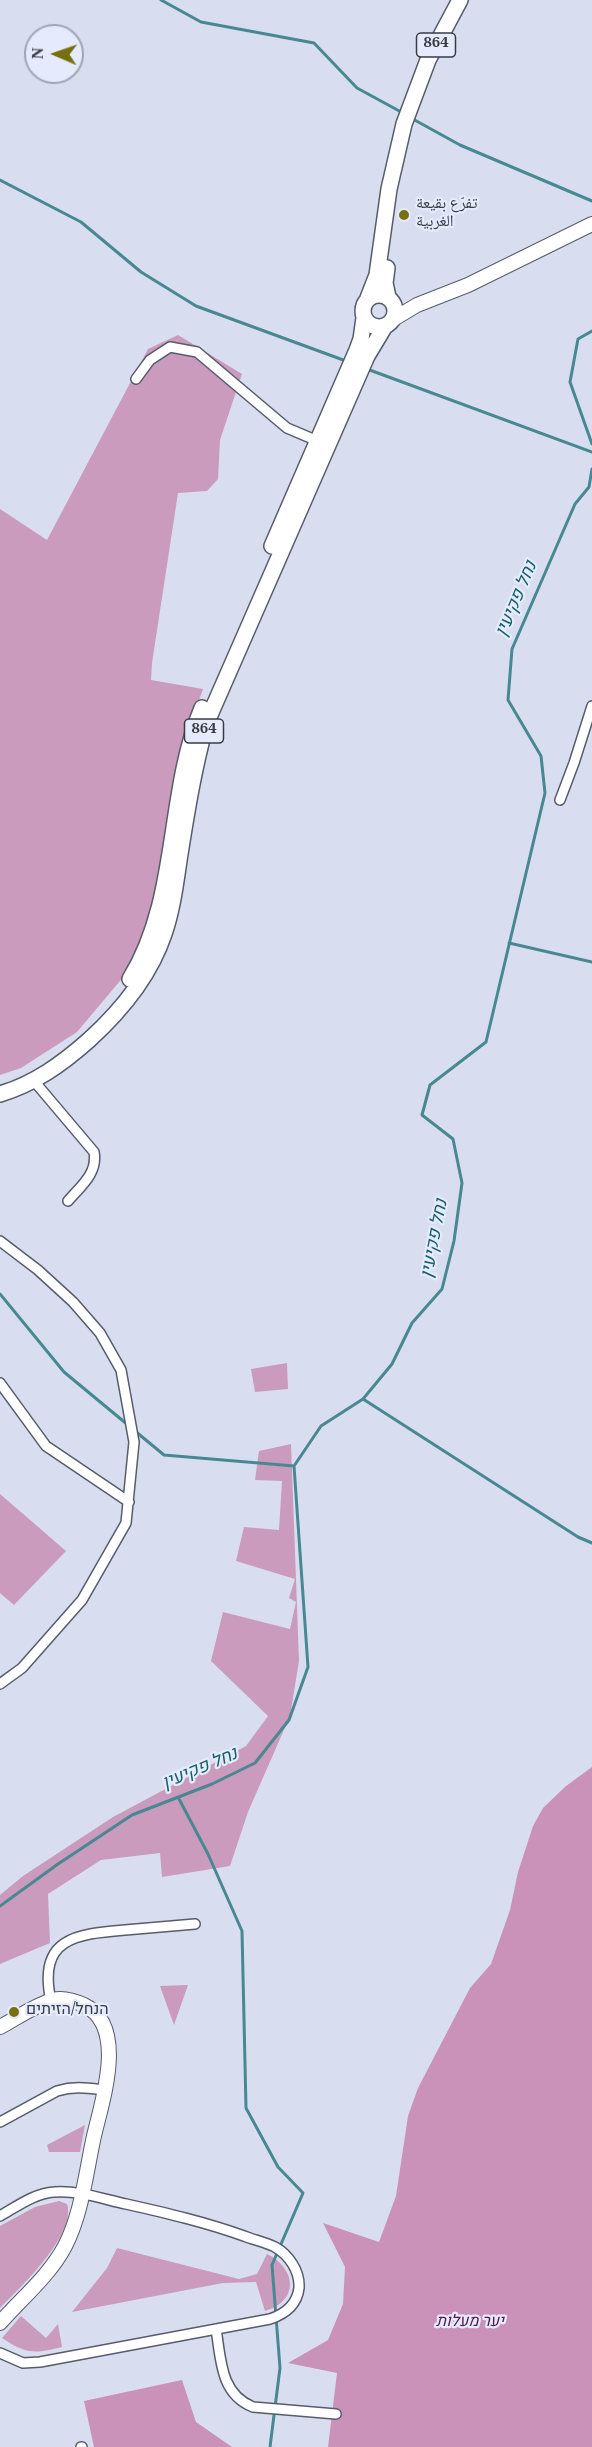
<!DOCTYPE html>
<meta charset="utf-8">
<style>
body{margin:0}
#map{position:relative;width:592px;height:2447px;overflow:hidden;background:#d8def0;font-family:Georgia,serif}
canvas{display:block}
.north{position:absolute;left:24px;top:24px;width:60px;height:60px;box-sizing:border-box;background:#e5ebfd;border:2px solid #a0a5b3;border-radius:50%;rotate:272deg;font-size:16px;font-weight:700;line-height:24px;text-align:center;color:#393c43}
.north::after{content:'';display:block;margin:auto;width:21px;height:27px;background:#78700f;clip-path:polygon(50% 0,100% 100%,50% 72%,0 100%)}
</style>
<div id="map">
<canvas width="592" height="2447"></canvas>
<div class="north">N</div>
</div>
<script>
const ctx = document.querySelector('canvas').getContext('2d');
ctx.lineJoin = 'round';
function fill(path, color) { ctx.fillStyle = color; ctx.fill(path, 'evenodd'); }
function strokePath(path, color, width, dash) { ctx.strokeStyle = color; ctx.lineWidth = width; ctx.lineCap = dash ? 'butt' : 'round'; ctx.setLineDash(dash || []); ctx.stroke(path); }
function write(font, color, halo, rows, align = 'center') {
  ctx.font = font + ' Georgia,"Noto Naskh Arabic",Heebo,serif'; ctx.lineWidth = 4.5; ctx.setLineDash([]); ctx.textBaseline = 'middle'; ctx.strokeStyle = halo; ctx.fillStyle = color; for (const [text, x, y, turn = 0] of rows) {
    ctx.save(); ctx.translate(x, y); ctx.rotate((+turn || 0) * Math.PI / 180); ctx.textAlign = isNaN(turn) ? turn : align; if (halo) ctx.strokeText(text, 0, 0); ctx.fillText(text, 0, 0); ctx.restore();
  }
}
fill(new Path2D(`
 M 178,335 L 242,374 L 220,440 L 218,479 L 207,491 L 178,493 L 152,663 L 151,680 L 203,689 L 186,737 L 151,925 L 130,969 L 77,1032 L 21,1068 L 0,1075 L 0,509 L 47,540 L 148,349 Z
 M 287,1363 L 288,1389 L 255,1392 L 251,1369 Z
 M 291,1444 L 299,1661 L 290,1716 L 248,1812 L 230,1866 L 162,1877 L 160,1853 L 101,1860 L 48,1894 L 50,1943 L 0,1964 L 0,1895 L 23,1876 L 113,1817 L 246,1746 L 268,1716 L 211,1661 L 223,1612 L 290,1629 L 296,1602 L 289,1598 L 295,1579 L 236,1561 L 244,1527 L 279,1530 L 282,1481 L 255,1480 L 259,1451 Z
 M 0,1494 L 66,1551 L 14,1605 L 0,1593 Z
 M 188,1985 L 174,2025 L 160,1986 Z
 M 85,2125 L 80,2152 L 49,2152 L 47,2145 Z
 M 59,2201 L 67,2204 C 77,2234 20,2288 0,2308 L 0,2226 L 35,2207 Z
 M 117,2248 L 239,2279 L 257,2274 L 267,2254 C 296,2268 300,2301 265,2311 L 256,2282 L 223,2283 L 72,2312 L 107,2268 Z
 M 21,2316 L 46,2338 L 58,2324 L 62,2347 C 34,2354 26,2354 2,2338 Z`), '#ca9bbc');
fill(new Path2D(`
 M 592,1767 L 592,2447 L 328,2447 L 337,2373 L 288,2363 L 328,2340 L 343,2304 L 345,2267 L 323,2223 L 379,2242 L 396,2196 L 408,2116 L 418,2088 L 470,1988 L 491,1964 L 510,1910 L 518,1872 L 533,1826 L 543,1808 L 566,1786 Z
 M 182,2380 L 196,2422 L 232,2447 L 94,2447 L 84,2401 Z`), '#ca92b9');
strokePath(new Path2D(`
 M 161,0 L 201,22 L 314,43 L 357,88 L 403,113
 M 411,118 L 460,145 L 592,201
 M 0,180 L 81,222 L 141,272 L 196,306 L 346,361
 M 592,331 L 578,339 L 570,382 L 592,444
 M 367,369 L 592,452
 M 509,943 L 592,962
 M 0,1294 L 64,1372 L 128,1425
 M 363,1399 L 578,1537 L 592,1543
 M 135,1431 L 164,1455 L 294,1466
 M 178,1797 L 208,1854 L 242,1931 L 246,2108 L 278,2167 L 303,2193 L 272,2265 L 280,2368 L 270,2447
 M 0,1906 L 58,1864 L 132,1815 L 212,1784 L 255,1763 L 289,1720 L 308,1667 L 294,1466 L 321,1426 L 363,1399 L 392,1364 L 412,1323 L 442,1289 L 454,1241 L 462,1183 L 453,1139 L 422,1115 L 430,1085 L 486,1042 L 545,793 L 541,756 L 508,700 L 512,649 L 575,504 L 589,487 L 592,469`), '#488891', 3);
const street = new Path2D(`
 M 136,379 L 150,360 L 170,347 L 197,352 L 287,428 L 320,442
 M 560,800 L 574,763 L 592,706
 M 34,1081 L 94,1152 C 98,1173 81,1186 68,1201
 M 0,1241 L 38,1270 L 73,1302 L 100,1333 L 121,1370 L 134,1442 L 126,1523 L 82,1600 L 22,1668 L 0,1684
 M 0,1383 L 46,1446 L 129,1502
 M 51,2001 C 37,1938 76,1934 125,1930 C 148,1928 172,1926 195,1924
 M 0,2122 L 57,2091 C 74,2086 87,2088 104,2090
 M 0,2216 C 16,2207 35,2193 54,2192 C 78,2190 103,2199 126,2204 C 166,2213 205,2222 244,2236 C 254,2240 265,2242 275,2247 C 289,2255 300,2271 299,2288 C 297,2305 285,2314 270,2319 L 40,2362 L 23,2363 L 0,2353
 M 216,2329 C 221,2359 220,2394 253,2407 L 336,2414
 M 81,2447 L 82,2447`);
const secondary = new Path2D(`
 M 392,320 L 417,305 L 468,285 L 592,224
 M 0,2027 C 17,2018 35,2005 53,2000 C 63,1997 75,2001 84,2005 C 128,2026 102,2101 94,2136 C 86,2172 82,2213 65,2246 C 50,2275 21,2299 0,2323`);
const primary = new Path2D(`
 M 387,268 L 385,283 L 388,297
 M363 311a16 16 0 1 1 32 0a16 16 0 1 1-32 0Z
 M 368,298 L 377,275 L 389,189 L 404,124 L 428,60 L 460,0
 M 272,546 L 357,350 L 361,339 L 364,318
 M 130,979 C 180,898 166,795 202,708
 M 0,1094 C 34,1084 62,1064 89,1040 C 121,1011 150,976 164,934 C 173,908 176,880 180,854 C 187,810 194,767 206,724 L 367,356 L 385,326`);
strokePath(street, '#575c6b', 12);
strokePath(secondary, '#575c6b', 16);
strokePath(primary, '#575c6b', 18);
strokePath(street, '#fff', 9);
strokePath(secondary, '#fff', 14);
strokePath(primary, '#fff', 15);
for (const [x, y, r, color] of [
 [404,215,6,"#78700f"],
 [14,2012,6,"#78700f"]
]) { const dot = new Path2D(); dot.arc(x, y, r, 0, 2 * Math.PI); ctx.fillStyle = color; ctx.fill(dot); strokePath(dot, '#e5ebfd', 2); }
for (const [x, y, w] of [
 [436,45,39],
 [204,731,39]
]) { const box = new Path2D(); box.roundRect(x - w / 2, y - 12, w, 24, 4.5); ctx.fillStyle = '#e5ebfd'; ctx.fill(box); strokePath(box, '#393c43', 1.5); }
write('bold 15px', '#393c43', null, [
 ["864",436,45],
 ["864",204,731]
]);
write('16px', '#393c43', '#e5ebfd', [
 ["تفرّع بقيعة",416,206],
 ["الغربية",416,224],
 ["הנחל/הזיתים",26,2012]
], 'left');
write('italic 16px', '#5b184c', '#e5ebfd', [
 ["יער מעלות",470,2324]
]);
write('italic 18px', '#166168', '#e5ebfd', [
 ["נחל פקיעין",519,600,-67],
 ["נחל פקיעין",437,1239,-79],
 ["נחל פקיעין",201,1771,-23]
]);
</script>
